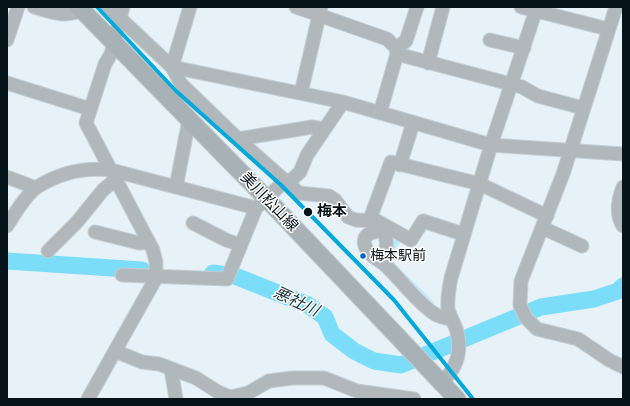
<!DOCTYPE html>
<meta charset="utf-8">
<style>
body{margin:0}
#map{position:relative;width:630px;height:406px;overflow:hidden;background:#e6f2f7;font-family:Karla,sans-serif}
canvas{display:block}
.frame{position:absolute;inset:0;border:8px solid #061419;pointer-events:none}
</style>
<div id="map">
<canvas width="630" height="406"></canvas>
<div class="frame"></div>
</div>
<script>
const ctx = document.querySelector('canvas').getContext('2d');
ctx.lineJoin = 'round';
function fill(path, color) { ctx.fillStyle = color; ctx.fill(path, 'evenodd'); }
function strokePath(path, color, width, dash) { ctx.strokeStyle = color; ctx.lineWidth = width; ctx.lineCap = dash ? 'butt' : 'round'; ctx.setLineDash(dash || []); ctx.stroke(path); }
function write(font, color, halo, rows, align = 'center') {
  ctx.font = font + ' Karla,"Noto Sans JP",sans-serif'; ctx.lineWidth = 3; ctx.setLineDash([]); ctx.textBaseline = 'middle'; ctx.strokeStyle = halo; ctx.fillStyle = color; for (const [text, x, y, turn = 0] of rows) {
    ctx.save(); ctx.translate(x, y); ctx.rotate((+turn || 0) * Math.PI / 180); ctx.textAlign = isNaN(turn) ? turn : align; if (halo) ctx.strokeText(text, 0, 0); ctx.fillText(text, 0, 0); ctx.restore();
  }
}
fill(new Path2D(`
 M 386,228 L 404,239 L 398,245 L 390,259 L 436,304 L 427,298 L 390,260 Z`), '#bbeaf9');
strokePath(new Path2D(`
 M 7,261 L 142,270
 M 213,273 L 235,276 L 308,305 L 325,317 L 332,334 L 354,351 L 374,361 L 401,365 L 541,307 L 594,299 L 618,291 L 623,286`), '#7cddf9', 17);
const minor = new Path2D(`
 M 34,7 C 51,12 64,18 82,10
 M 108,7 L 172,67 L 343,102 L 491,145 L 623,154
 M 190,7 L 172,67 L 181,84 L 238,139 L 299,193 L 329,196 L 335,200 L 348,217 L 356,220 L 377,221 L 411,240 L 423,221 L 463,234
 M 296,7 L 387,39 L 396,48 L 397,54 L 522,87 L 538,96 L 583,108
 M 521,7 L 608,29
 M 616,7 L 563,174 L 521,281 L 520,305 L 526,318 L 537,329 L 578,339 L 609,360 L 623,367
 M 7,40 L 18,7
 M 490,40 L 524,48
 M 396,48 L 406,41 L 417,7
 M 428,63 L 443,7
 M 7,83 L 90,109
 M 301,93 L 321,7
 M 380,113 L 397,54
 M 238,139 L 312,127 L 324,129
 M 400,165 L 413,123
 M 7,177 L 36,188
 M 288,183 L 300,172 L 307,155 L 343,102
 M 176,187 L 189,120
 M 623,187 C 618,200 615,214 623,226
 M 370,219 L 391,162 L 480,184 L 547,216
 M 193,223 L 226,240 L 241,245
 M 7,226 C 13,216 27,194 37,187 C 59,173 85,167 111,170 L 256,208 L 285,181
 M 543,228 L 582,246
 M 95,232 L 139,243 L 149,242
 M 48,251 L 77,222 L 103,190 L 115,180
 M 384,264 C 384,253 390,242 383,232 C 370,230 359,237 367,250 C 371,256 378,260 384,264 C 400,278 417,303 435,314 C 439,317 447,318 452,320
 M 122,275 L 227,279 L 256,208
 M 115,351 L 142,362 L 159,364 L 196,378 L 218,392 L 230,397 L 248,393 L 269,381 L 292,378 L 324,378 L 357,391 L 414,399
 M 171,369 L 176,399
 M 442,382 C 456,369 462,352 457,332 C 455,324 450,317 448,309 C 447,298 449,288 451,278 L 491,145 L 537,7
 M 88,399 L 156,278 L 156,262 L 153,250 L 86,123 L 105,64 L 111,54 L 123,7`);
const major = new Path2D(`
 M 79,7 L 266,198 L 457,399`);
strokePath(minor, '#c4ced2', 15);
strokePath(major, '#c4ced2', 19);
strokePath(minor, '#b1b8bc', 13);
strokePath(major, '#a8b1b5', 17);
strokePath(new Path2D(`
 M 97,7 L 176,91 L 281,185 L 394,300 L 473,399`), '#01a9db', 4);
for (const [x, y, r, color] of [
 [308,212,5,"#061419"],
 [363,256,3.5,"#0065bd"]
]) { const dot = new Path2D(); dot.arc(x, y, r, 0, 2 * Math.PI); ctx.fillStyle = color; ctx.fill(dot); strokePath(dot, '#fff', 1.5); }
write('14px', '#061419', '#fff', [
 ["梅本駅前",370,256]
], 'left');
write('15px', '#061419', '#fff', [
 ["美川松山線",269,202,46]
]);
write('bold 15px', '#061419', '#fff', [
 ["梅本",317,212]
], 'left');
write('italic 16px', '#1d333a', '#fff', [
 ["悪社川",296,302,25]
]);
</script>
